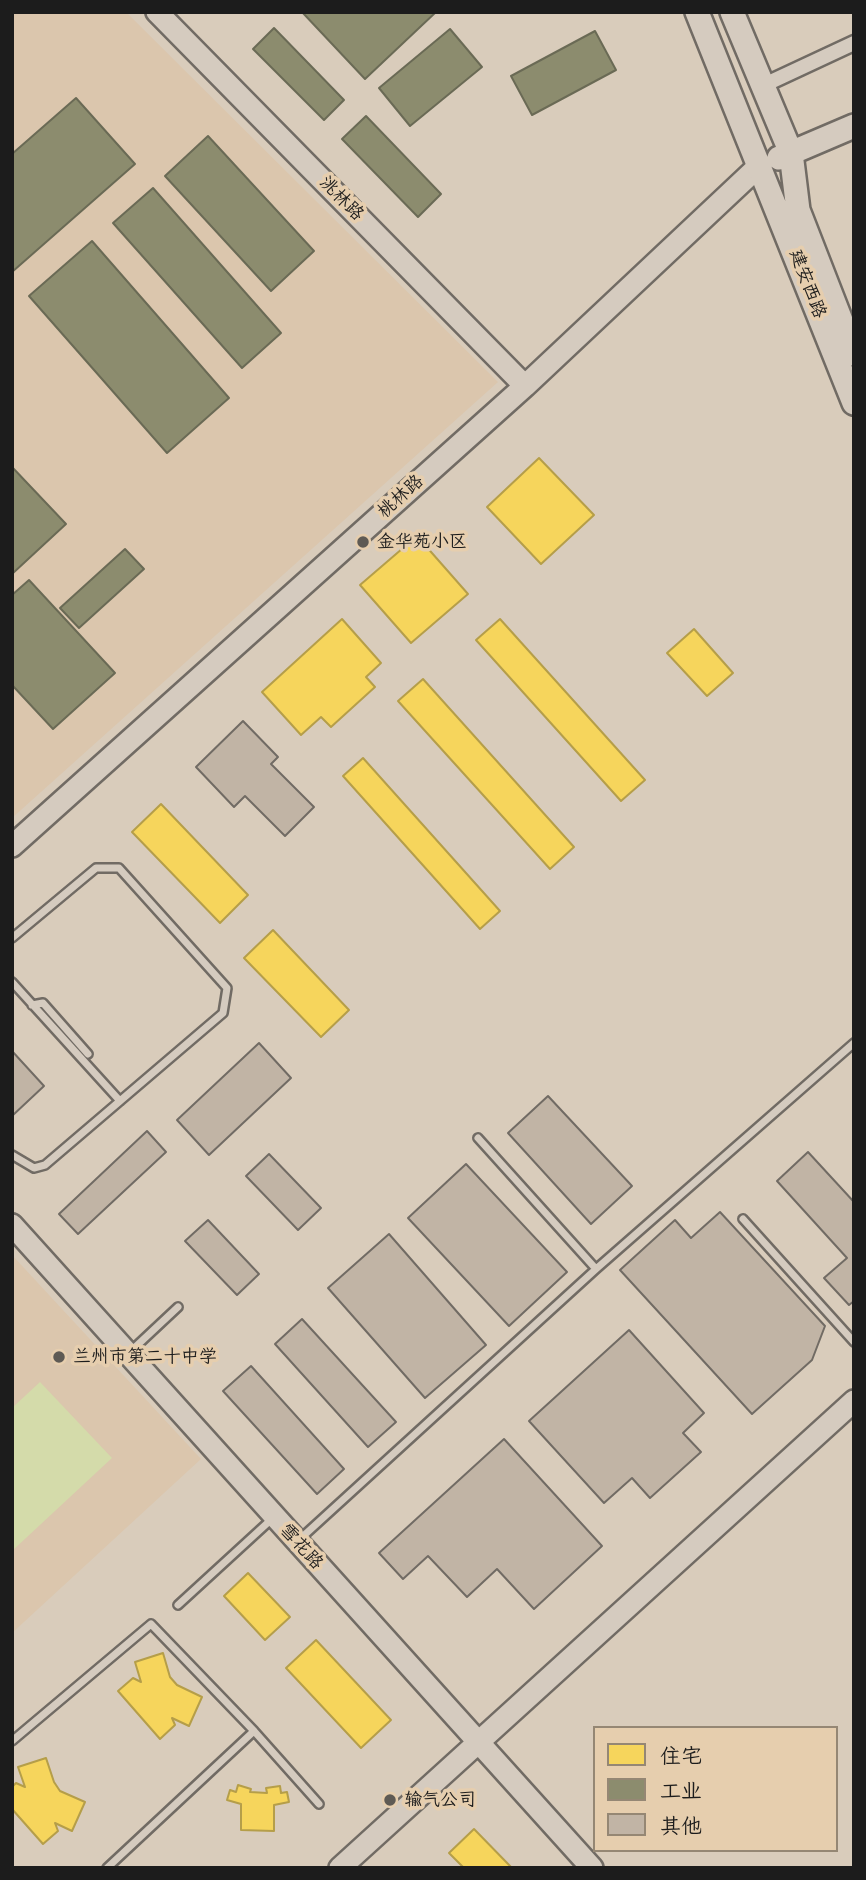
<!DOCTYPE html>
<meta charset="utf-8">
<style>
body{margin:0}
#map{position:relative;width:866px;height:1880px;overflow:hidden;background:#d9ccbb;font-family:"Balsamiq Sans","LXGW WenKai TC",sans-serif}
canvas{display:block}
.frame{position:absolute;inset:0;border:14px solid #1c1c1c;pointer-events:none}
.legend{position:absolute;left:593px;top:1726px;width:245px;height:126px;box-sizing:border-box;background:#e6ceae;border:2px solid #958774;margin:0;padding:9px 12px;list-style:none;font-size:21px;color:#1c1c1c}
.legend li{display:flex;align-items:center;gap:14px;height:35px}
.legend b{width:35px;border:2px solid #958774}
</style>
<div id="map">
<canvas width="866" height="1880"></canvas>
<div class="frame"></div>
<ul class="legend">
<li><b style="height:19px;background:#f6d55c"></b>住宅</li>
<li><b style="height:19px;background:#8c8c6e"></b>工业</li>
<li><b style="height:19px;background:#c1b4a5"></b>其他</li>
</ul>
</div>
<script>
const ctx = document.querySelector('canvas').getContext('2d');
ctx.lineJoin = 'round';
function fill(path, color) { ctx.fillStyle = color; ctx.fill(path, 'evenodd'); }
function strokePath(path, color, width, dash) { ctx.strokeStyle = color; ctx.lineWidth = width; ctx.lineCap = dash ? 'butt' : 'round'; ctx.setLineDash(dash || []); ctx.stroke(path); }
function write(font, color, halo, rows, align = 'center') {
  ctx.font = font + ' "Balsamiq Sans","LXGW WenKai TC",sans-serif'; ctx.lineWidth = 7; ctx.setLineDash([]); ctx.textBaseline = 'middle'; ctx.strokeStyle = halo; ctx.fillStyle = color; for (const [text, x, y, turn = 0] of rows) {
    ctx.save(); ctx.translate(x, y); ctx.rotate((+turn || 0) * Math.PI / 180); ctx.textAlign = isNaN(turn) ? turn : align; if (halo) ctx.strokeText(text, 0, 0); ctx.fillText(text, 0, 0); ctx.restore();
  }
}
fill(new Path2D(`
 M 12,12 L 126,12 L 498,382 L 12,818 Z
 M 12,1255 L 201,1459 L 12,1633 Z`), '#dbc6ad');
fill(new Path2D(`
 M 40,1382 L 112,1458 L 12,1551 L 12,1408 Z`), '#d4dbaa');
const homes = new Path2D(`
 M 539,458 L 594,515 L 541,564 L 487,507 Z
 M 417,536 L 468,594 L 411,643 L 360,585 Z
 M 342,619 L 381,663 L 366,677 L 375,687 L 331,727 L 321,717 L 301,735 L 262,692 Z
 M 500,619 L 645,780 L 621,801 L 476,640 Z
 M 694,629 L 733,673 L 707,696 L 667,653 Z
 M 423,679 L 574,847 L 550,869 L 398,701 Z
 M 363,758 L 500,911 L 480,929 L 343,776 Z
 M 161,804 L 248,895 L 220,923 L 132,832 Z
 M 273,930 L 349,1010 L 321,1037 L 244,958 Z
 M 248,1573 L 290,1617 L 265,1640 L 224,1596 Z
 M 316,1640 L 391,1720 L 361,1748 L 286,1668 Z
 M 163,1653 L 170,1677 L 177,1685 L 202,1697 L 189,1726 L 172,1718 L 175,1725 L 160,1739 L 118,1691 L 133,1678 L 141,1682 L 135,1662 Z
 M 46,1758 L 54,1782 L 60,1791 L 85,1802 L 72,1831 L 55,1823 L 58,1831 L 43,1844 L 12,1809 L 12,1787 L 16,1783 L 25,1787 L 18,1767 Z
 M 238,1785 L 251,1789 L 250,1792 L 267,1793 L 266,1788 L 280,1786 L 281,1793 L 287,1792 L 289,1802 L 274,1805 L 274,1831 L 241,1830 L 241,1804 L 227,1800 L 230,1790 L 236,1792 Z
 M 474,1829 L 512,1868 L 464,1868 L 449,1853 Z`);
fill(homes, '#f6d55c');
strokePath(homes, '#b59e49', 2);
const industry = new Path2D(`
 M 302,12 L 436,12 L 365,79 Z
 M 274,28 L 344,100 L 324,120 L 253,49 Z
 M 450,29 L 482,67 L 410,126 L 379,88 Z
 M 595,31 L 616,70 L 532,115 L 511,76 Z
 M 76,98 L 135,164 L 12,272 L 12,154 Z
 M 366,116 L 441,194 L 418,217 L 342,139 Z
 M 208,136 L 314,251 L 271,291 L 165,176 Z
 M 153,188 L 281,333 L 242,368 L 113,223 Z
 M 92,241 L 229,398 L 167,453 L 29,296 Z
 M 12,467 L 66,524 L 12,574 Z
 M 125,549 L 144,569 L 79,628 L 60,608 Z
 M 29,580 L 115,673 L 53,729 L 12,685 L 12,595 Z`);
fill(industry, '#8c8c6e');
strokePath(industry, '#6a6a55', 2);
const building = new Path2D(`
 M 243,721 L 278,757 L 271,764 L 314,807 L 285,836 L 245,796 L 234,807 L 196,767 Z
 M 259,1043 L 291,1078 L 209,1155 L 177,1120 Z
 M 12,1051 L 44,1086 L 12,1116 Z
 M 548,1096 L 632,1186 L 591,1224 L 508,1133 Z
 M 147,1131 L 166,1152 L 78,1234 L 59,1214 Z
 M 808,1152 L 854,1202 L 854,1301 L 849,1305 L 824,1278 L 847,1258 L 777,1181 Z
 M 269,1154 L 321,1208 L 298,1230 L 246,1176 Z
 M 466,1164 L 567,1272 L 509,1326 L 408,1218 Z
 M 720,1212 L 825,1326 L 812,1360 L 752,1414 L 620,1270 L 675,1220 L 691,1238 Z
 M 208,1220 L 259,1274 L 237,1295 L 185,1241 Z
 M 389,1234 L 486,1345 L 425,1398 L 328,1288 Z
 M 302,1319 L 396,1422 L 368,1447 L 275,1344 Z
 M 629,1330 L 704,1413 L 683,1433 L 701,1452 L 650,1498 L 632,1478 L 604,1503 L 529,1421 Z
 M 251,1366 L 344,1469 L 317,1494 L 223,1391 Z
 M 504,1439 L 602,1546 L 534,1609 L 497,1569 L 467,1597 L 428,1556 L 403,1579 L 379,1553 Z`);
fill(building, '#c1b4a5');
strokePath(building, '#716b64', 2);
const lane = new Path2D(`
 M 12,938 L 96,868 L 119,868 L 227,988 L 223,1013 L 45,1165 L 34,1168 L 12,1155
 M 12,982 L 120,1101
 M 32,1005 L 43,1003 L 88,1054
 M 478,1138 L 596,1269
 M 743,1219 L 854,1342
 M 131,1351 L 178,1307
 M 300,1539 L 596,1269 L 854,1043
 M 178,1605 L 274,1517
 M 12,1741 L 151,1624 L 254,1731 L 319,1804
 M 107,1868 L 254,1731`);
const street = new Path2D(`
 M 764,85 L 854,43`);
const secondary = new Path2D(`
 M 157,12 L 525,386
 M 12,846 L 525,386 L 760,165
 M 12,1225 L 592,1868
 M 340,1868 L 854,1401`);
const primary = new Path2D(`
 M 697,12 L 854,403
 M 732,12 L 791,153 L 798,210 L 854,354
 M 779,158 L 854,126`);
strokePath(lane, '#716b64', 12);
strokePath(street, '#716b64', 19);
strokePath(secondary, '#716b64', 26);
strokePath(primary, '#716b64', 28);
strokePath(lane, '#d5cbbf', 7);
strokePath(street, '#d5cbbf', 14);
strokePath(secondary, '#d5cbbf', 21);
strokePath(primary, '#d5cbbf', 23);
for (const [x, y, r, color] of [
 [363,542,7,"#5e5a54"],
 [59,1357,7,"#5e5a54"],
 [390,1800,7,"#5e5a54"]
]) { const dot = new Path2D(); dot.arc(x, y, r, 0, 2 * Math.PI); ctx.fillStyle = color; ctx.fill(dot); strokePath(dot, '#e6ceae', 2.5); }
write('18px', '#1c1c1c', '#e6ceae', [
 ["洮林路",341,199,45],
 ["建安西路",807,284,69],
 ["桃林路",401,497,-42],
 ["雪花路",301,1547,48]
]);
write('18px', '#1c1c1c', '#e6ceae', [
 ["金华苑小区",377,542],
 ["兰州市第二十中学",73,1357],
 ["输气公司",404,1800]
], 'left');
</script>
